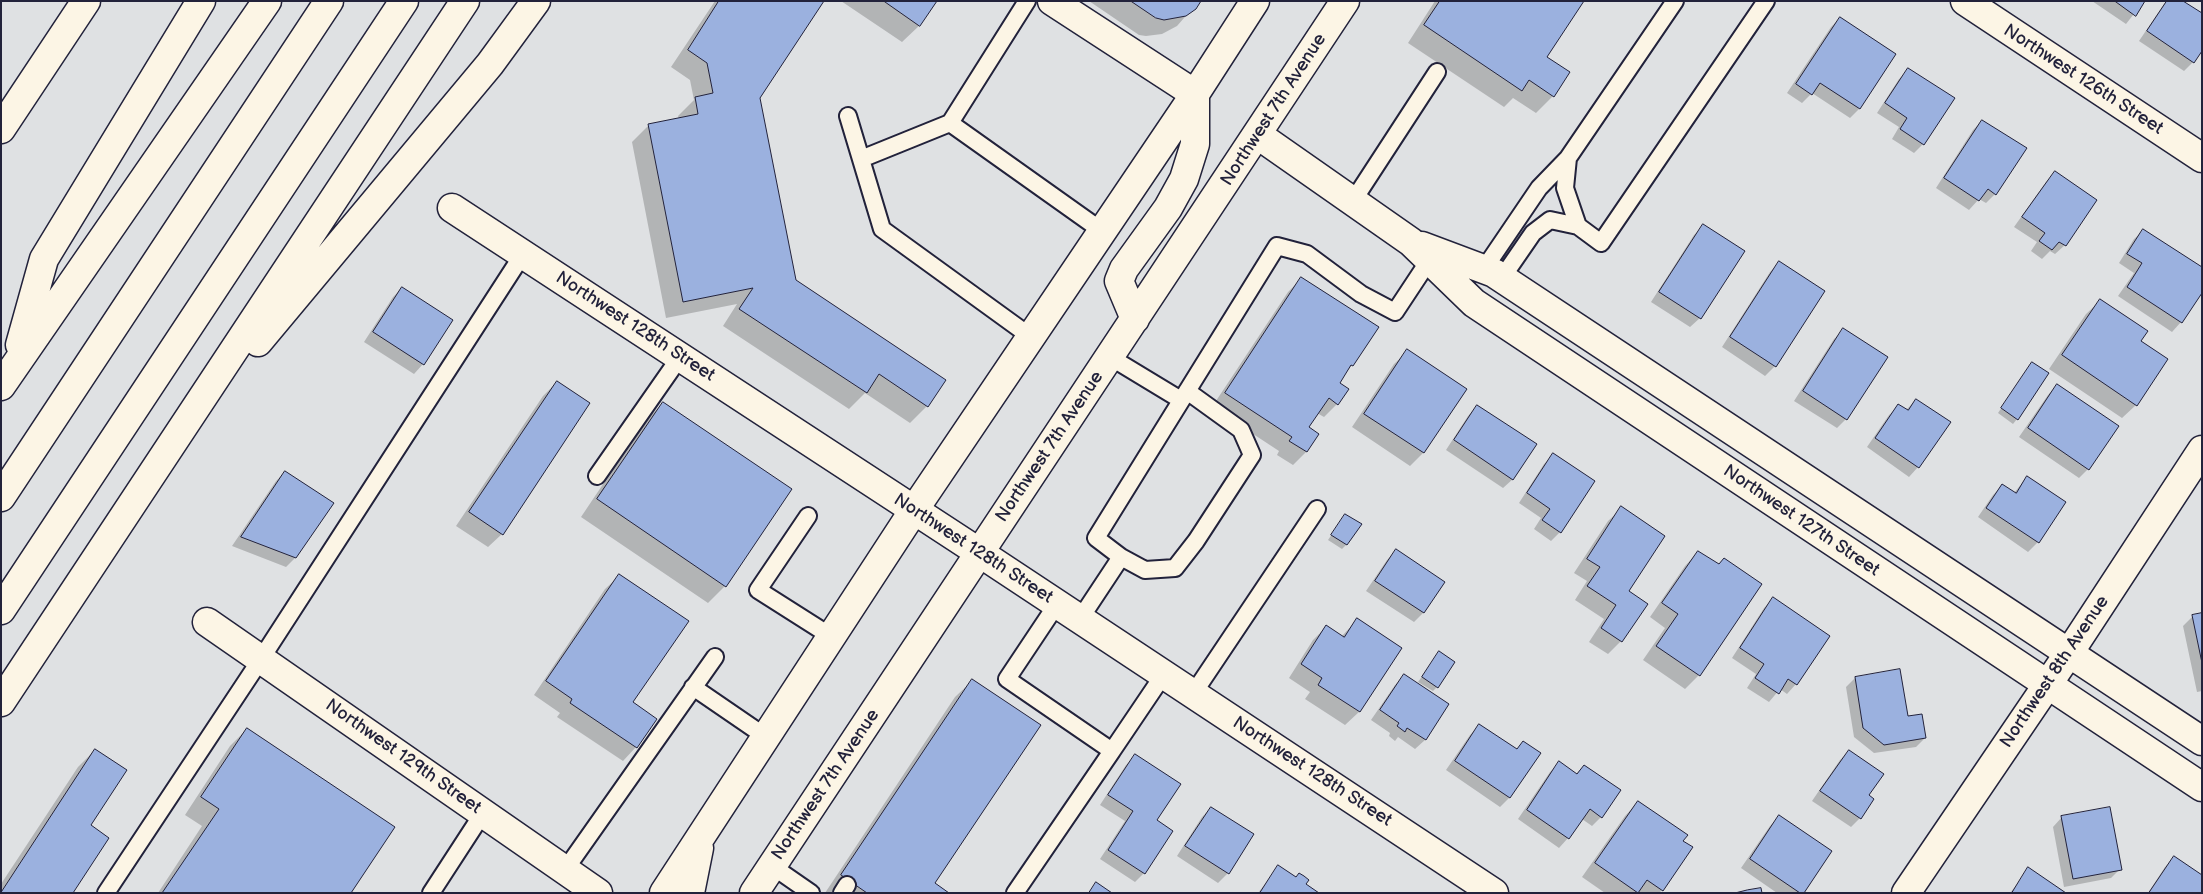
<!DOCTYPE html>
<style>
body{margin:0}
#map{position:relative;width:2203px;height:894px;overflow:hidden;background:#dfe1e3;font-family:"Balsamiq Sans",sans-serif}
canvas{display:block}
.frame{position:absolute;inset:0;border:2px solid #22223b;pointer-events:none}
</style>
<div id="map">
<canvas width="2203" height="894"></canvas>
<div class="frame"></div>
</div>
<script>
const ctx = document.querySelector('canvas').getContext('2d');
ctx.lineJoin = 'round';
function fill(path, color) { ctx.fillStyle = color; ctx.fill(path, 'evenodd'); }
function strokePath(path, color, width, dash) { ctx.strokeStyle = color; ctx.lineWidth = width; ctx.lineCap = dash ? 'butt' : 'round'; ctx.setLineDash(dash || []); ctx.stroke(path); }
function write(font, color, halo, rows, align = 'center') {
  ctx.font = font + ' "Balsamiq Sans",sans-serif'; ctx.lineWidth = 4; ctx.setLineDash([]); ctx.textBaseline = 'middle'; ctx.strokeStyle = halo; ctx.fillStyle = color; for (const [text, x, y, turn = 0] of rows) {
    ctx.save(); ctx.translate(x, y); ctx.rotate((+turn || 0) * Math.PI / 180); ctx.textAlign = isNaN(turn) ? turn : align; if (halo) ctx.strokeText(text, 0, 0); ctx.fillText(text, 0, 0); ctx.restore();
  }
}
fill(new Path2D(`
 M 715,1 L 823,1 L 759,98 L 795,281 L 927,406 L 910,423 L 865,393 L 849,409 L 723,326 L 737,304 L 666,318 L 632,142 L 649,125 L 679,119 L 678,116 L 694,100 L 690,80 L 671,67 Z
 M 841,1 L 935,1 L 920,25 L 902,42 Z
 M 1089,1 L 1199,1 L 1177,26 L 1162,34 L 1146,36 L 1139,35 Z
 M 1435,1 L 1582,1 L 1545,57 L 1553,96 L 1536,113 L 1513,98 L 1504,107 L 1408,43 Z
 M 2092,1 L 2144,1 L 2126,24 Z
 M 2166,1 L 2181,1 L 2193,62 L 2184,71 L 2139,41 Z
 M 1840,18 L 1895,54 L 1859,109 L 1850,118 L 1812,93 L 1802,103 L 1787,93 L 1831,27 Z
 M 1909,70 L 1923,144 L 1914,153 L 1892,139 L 1899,127 L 1877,113 L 1899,79 Z
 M 1982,121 L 1995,194 L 1986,203 L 1979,199 L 1969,210 L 1936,188 L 1973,130 Z
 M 2055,173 L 2065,245 L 2055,254 L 2050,251 L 2042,259 L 2031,251 L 2037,242 L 2014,227 L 2046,182 Z
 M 1704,226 L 1700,318 L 1690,327 L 1651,302 L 1694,235 Z
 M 2144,230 L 2202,290 L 2181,322 L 2172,332 L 2118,296 L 2134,273 L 2119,263 L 2134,239 Z
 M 1779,263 L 1823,292 L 1775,366 L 1765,376 L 1722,347 L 1770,272 Z
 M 1302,278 L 1352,365 L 1338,383 L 1337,404 L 1324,417 L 1317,413 L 1308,428 L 1306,452 L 1293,465 L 1277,455 L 1279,451 L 1212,407 L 1288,292 Z
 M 402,288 L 451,320 L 423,364 L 414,374 L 364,342 L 393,297 Z
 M 2100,301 L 2140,341 L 2136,405 L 2122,418 L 2049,369 L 2086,314 Z
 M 1844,330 L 1846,419 L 1837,428 L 1794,401 L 1834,339 Z
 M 1408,351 L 1465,390 L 1423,453 L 1410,466 L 1352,427 L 1394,364 Z
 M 2028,368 L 2017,419 L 2013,424 L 1998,413 Z
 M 557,382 L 502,534 L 488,547 L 456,526 L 543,396 Z
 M 2057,385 L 2088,469 L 2079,478 L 2019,437 L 2048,395 Z
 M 1916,400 L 1918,467 L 1909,477 L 1867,447 L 1889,415 L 1899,406 L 1906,410 Z
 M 663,403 L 725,586 L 708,603 L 581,517 L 646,420 Z
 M 1477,406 L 1513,479 L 1503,488 L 1446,450 L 1468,416 Z
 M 1554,455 L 1560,532 L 1551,541 L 1534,529 L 1541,518 L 1519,503 L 1544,464 Z
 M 285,472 L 295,558 L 286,567 L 232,546 L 276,481 Z
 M 2027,477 L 2065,503 L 2038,542 L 2028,552 L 1978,517 L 1993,495 L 2002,486 L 2014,493 Z
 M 1622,508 L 1627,592 L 1621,641 L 1608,654 L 1589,642 L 1604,619 L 1575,600 L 1587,581 L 1574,573 L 1608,521 Z
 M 1345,515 L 1346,545 L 1342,549 L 1328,540 Z
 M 1396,551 L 1443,583 L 1423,613 L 1414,622 L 1366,591 L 1387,560 Z
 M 1698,552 L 1718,565 L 1760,584 L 1699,675 L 1685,689 L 1643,660 L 1665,628 L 1650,617 L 1685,566 Z
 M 619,576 L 636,747 L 623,761 L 557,717 L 560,713 L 534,695 L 605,589 Z
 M 1773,599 L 1796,684 L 1787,694 L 1780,689 L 1769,702 L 1747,688 L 1756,674 L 1732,658 L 1764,608 Z
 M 2202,614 L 2202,691 L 2197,692 L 2183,626 L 2193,616 Z
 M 1357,620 L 1400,648 L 1359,712 L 1345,725 L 1305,699 L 1310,692 L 1289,678 L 1313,640 L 1326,627 L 1341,637 Z
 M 1439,653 L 1437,687 L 1433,691 L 1418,682 Z
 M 1899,671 L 1907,718 L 1925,738 L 1916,747 L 1874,753 L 1854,737 L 1846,687 L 1855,678 Z
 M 1404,676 L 1448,705 L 1425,740 L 1415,749 L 1398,737 L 1395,741 L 1389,736 L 1390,733 L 1371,720 L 1395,685 Z
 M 973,680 L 933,884 L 947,893 L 825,893 L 955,697 Z
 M 1479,726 L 1516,750 L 1523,743 L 1539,754 L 1509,798 L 1500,807 L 1446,770 L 1470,735 Z
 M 247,729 L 350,893 L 158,893 L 202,826 L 185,815 L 230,746 Z
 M 95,750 L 1,893 L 1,884 L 78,767 Z
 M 1849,751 L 1868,796 L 1873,799 L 1860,818 L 1851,827 L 1812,801 L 1840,760 Z
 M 1135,756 L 1155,821 L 1144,873 L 1135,882 L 1100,859 L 1125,821 L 1100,805 L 1126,765 Z
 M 1560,763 L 1576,774 L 1584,766 L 1601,817 L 1592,826 L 1582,819 L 1568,838 L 1559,848 L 1518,819 L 1550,772 Z
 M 1638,802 L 1662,890 L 1659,893 L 1605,893 L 1582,877 L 1625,816 Z
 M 1211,808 L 1253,835 L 1228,873 L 1218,883 L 1177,856 L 1202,817 Z
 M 1779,817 L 1803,893 L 1777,893 L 1741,868 L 1770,826 Z
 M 2062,817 L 2120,869 L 2111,878 L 2064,887 L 2053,827 Z
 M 2174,858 L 2202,893 L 2148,893 L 2165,867 Z
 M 1279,866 L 1304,884 L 1317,893 L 1258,893 Z
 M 2029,869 L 2064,893 L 2010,893 Z`), '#0003');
const building = new Path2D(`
 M 719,1 L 824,1 L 760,98 L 796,280 L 946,380 L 928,407 L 879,374 L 867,393 L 739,309 L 753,288 L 683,302 L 648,124 L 698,114 L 695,97 L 713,93 L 707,63 L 688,50 Z
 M 884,1 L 937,1 L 920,26 Z
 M 1131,1 L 1201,1 L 1196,9 L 1186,16 L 1164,20 L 1156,18 Z
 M 1440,1 L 1584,1 L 1547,57 L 1570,72 L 1554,97 L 1529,80 L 1522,91 L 1424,25 Z
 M 2115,1 L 2145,1 L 2136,16 Z
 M 2167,1 L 2183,1 L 2202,13 L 2202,51 L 2194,63 L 2147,31 Z
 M 1840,17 L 1896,54 L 1860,109 L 1820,83 L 1812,95 L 1796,84 Z
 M 1908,68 L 1955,98 L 1924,145 L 1900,129 L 1907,118 L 1885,103 Z
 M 1982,120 L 2027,148 L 1996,195 L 1988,189 L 1979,201 L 1944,178 Z
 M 2055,171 L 2097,200 L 2066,246 L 2059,242 L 2052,250 L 2039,241 L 2045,233 L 2022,217 Z
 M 1703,224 L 1745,251 L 1701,319 L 1659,292 Z
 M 2143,229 L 2202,267 L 2202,293 L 2182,323 L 2127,287 L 2142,263 L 2127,254 Z
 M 1779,261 L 1825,291 L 1776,367 L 1730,337 Z
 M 1301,277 L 1379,327 L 1353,366 L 1351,365 L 1340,383 L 1349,389 L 1338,405 L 1329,398 L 1309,427 L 1319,434 L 1307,452 L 1289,441 L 1292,437 L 1225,393 Z
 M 402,287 L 453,320 L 424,365 L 373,332 Z
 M 2100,299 L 2148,331 L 2141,341 L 2168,359 L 2137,406 L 2062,355 Z
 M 1843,328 L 1888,357 L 1847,420 L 1803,391 Z
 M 1407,349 L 1467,389 L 1424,453 L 1364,414 Z
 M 2032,362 L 2049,373 L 2018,420 L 2001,408 Z
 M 557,381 L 590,403 L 503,535 L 469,512 Z
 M 2057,384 L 2119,426 L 2089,470 L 2028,428 Z
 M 1916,399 L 1951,422 L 1919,468 L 1875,438 L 1898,404 L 1908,410 Z
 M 663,402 L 792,489 L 726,587 L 597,499 Z
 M 1477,405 L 1537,444 L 1513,480 L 1454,440 Z
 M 1553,453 L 1595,481 L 1561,533 L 1542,520 L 1550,509 L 1527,493 Z
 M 285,471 L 334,503 L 296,558 L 241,537 Z
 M 2027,476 L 2066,502 L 2039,543 L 1986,508 L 2002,484 L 2016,493 Z
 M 1621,506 L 1665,536 L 1629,591 L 1648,604 L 1622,642 L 1601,628 L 1616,605 L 1587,586 L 1600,567 L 1587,559 Z
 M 1345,514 L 1362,524 L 1347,545 L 1331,535 Z
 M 1396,549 L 1445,582 L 1424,613 L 1375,581 Z
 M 1698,551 L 1719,564 L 1724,558 L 1762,584 L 1700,676 L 1656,646 L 1678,614 L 1662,603 Z
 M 619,574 L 689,621 L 633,702 L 657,719 L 637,748 L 570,703 L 572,699 L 546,681 Z
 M 1773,597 L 1830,636 L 1797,685 L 1788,679 L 1779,694 L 1755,678 L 1764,664 L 1740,648 Z
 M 2202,613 L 2202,663 L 2192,615 Z
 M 1357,618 L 1402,648 L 1360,712 L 1318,685 L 1322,678 L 1301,664 L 1326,625 L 1344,637 Z
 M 1439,651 L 1455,662 L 1438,688 L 1422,677 Z
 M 1900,669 L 1908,716 L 1922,714 L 1926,738 L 1884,745 L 1863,728 L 1855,677 Z
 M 1404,674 L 1449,704 L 1426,740 L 1407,728 L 1405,732 L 1397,726 L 1399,723 L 1380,710 Z
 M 972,679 L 1041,725 L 935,883 L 949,893 L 867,893 L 841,875 Z
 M 1479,724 L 1517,749 L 1523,741 L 1541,753 L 1510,798 L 1455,761 Z
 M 247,728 L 395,827 L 351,893 L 162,893 L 219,809 L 201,797 Z
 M 95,749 L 127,770 L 91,825 L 109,838 L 73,893 L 1,893 Z
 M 1849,750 L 1884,774 L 1869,795 L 1874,799 L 1861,819 L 1820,791 Z
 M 1135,754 L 1181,784 L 1157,820 L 1173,831 L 1145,874 L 1108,850 L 1133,811 L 1108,795 Z
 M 1559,761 L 1577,774 L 1584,765 L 1621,790 L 1602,818 L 1590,809 L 1569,839 L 1527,810 Z
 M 1638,801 L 1688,835 L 1683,841 L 1693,847 L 1663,891 L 1647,880 L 1638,893 L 1595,863 Z
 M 1211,807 L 1254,834 L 1229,874 L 1185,846 Z
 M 2110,807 L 2122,870 L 2073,879 L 2061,816 Z
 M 1779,815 L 1832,851 L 1804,893 L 1800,893 L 1750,859 Z
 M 2174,856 L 2202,875 L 2202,893 L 2149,893 Z
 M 1278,865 L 1296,877 L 1299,873 L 1304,876 L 1309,880 L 1306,884 L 1319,893 L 1260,893 Z
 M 2028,867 L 2066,893 L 2012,893 Z
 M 1096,882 L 1112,893 L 1089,893 Z
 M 1761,888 L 1762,893 L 1735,893 L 1747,890 Z`);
fill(building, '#9bb1df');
strokePath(building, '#22223b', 1);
const lane = new Path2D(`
 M 848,116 L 882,229 L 1031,337
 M 950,123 L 1027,1
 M 861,159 L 950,123 L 1102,231
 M 1353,201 L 1437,72
 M 1578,226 L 1601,243 L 1766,1
 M 1484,269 L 1539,188 L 1568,158 L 1675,1
 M 1502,278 L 1533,233 L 1550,220 L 1578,226 L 1565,188 L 1568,158
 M 1110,357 L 1181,400
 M 597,476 L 680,357
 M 808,516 L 758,590 L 832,637
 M 1121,557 L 1145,570 L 1175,568 L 1196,541 L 1252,455 L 1241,430 L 1187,391
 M 1057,604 L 1007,679 L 1112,751 L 1164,674
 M 1080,619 L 1121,557 L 1096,538 L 1277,246 L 1307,254 L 1361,294 L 1395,312 L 1430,259
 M 693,687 L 766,737
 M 1193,694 L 1317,509
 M 772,866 L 811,893
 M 565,870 L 715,657
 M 106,893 L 261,659 L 523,254
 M 431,893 L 483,813
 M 842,893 L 847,885
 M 1015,893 L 1112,751`);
const street = new Path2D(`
 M 1052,1 L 1195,94
 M 1965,1 L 2202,158
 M 1,129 L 86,1
 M 452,208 L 980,553 L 1494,893
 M 207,622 L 598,893
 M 1906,893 L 2069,653 L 2202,450`);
const secondary = new Path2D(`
 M 1258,135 L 1411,242 L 1474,303 L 2202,787
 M 1422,246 L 1494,273 L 2202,741`);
const primary = new Path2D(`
 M 1135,319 L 1119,281 L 1124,269 L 1168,208 L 1184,179 L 1195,144 L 1195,94
 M 664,893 L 914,510 L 1195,94 L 1255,1
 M 690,893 L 699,848
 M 754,893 L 1345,1`);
const highway = new Path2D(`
 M 258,342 L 490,64 L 536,1
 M 20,345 L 44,259 L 201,1
 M 1,386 L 267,1
 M 1,497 L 329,1
 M 1,610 L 404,1
 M 1,702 L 465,1`);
strokePath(lane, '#22223b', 20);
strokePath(street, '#22223b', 31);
strokePath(secondary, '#22223b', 31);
strokePath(primary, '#22223b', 31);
strokePath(highway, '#22223b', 31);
strokePath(lane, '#fcf5e5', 16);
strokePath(street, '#fcf5e5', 28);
strokePath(secondary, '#fcf5e5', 28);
strokePath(primary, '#fcf5e5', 28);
strokePath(highway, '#fcf5e5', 28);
write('18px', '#22223b', '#fcf5e5', [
 ["Northwest 126th Street",2083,80,33],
 ["Northwest 7th Avenue",1274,110,-57],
 ["Northwest 128th Street",635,327,33],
 ["Northwest 7th Avenue",1050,447,-56],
 ["Northwest 127th Street",1801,521,34],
 ["Northwest 128th Street",973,549,33],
 ["Northwest 8th Avenue",2055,672,-56],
 ["Northwest 129th Street",403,757,35],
 ["Northwest 128th Street",1312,772,33],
 ["Northwest 7th Avenue",826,785,-56]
]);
</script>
